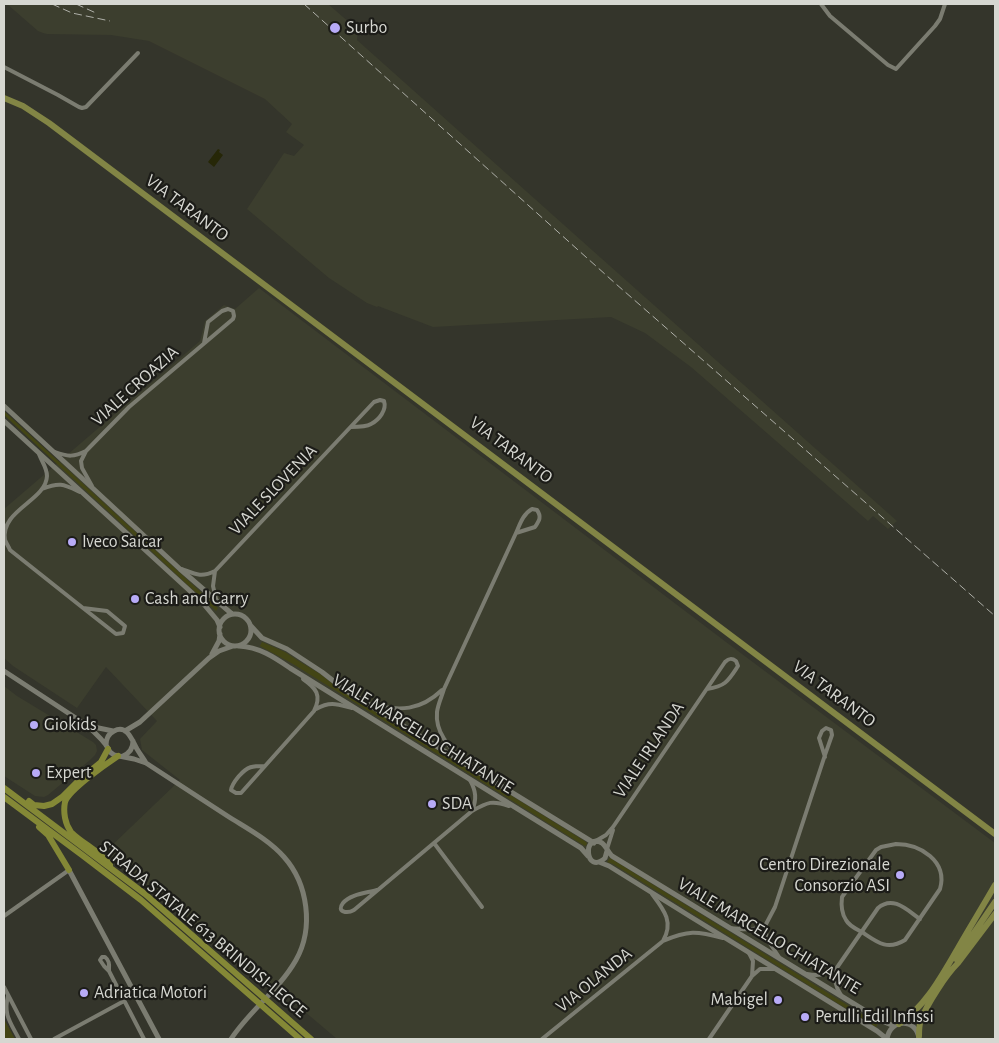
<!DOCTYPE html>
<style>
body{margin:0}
#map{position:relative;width:999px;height:1043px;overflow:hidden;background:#34352b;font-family:"Alegreya Sans",sans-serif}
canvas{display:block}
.frame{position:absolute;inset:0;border:5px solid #d6d7d1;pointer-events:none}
</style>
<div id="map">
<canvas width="999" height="1043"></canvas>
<div class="frame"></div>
</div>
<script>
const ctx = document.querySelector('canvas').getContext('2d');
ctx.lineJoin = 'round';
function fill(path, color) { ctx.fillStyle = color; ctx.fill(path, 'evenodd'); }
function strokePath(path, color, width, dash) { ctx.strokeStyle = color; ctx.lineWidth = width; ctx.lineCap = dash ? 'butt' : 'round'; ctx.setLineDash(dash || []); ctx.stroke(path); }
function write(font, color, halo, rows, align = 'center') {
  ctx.font = font + ' "Alegreya Sans",sans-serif'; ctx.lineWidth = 4.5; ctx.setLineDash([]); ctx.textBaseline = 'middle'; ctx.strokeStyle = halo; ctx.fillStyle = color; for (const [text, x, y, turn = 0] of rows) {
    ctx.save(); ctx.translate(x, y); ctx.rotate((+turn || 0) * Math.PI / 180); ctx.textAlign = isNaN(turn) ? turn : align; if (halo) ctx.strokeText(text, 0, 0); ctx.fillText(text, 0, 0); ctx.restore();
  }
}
fill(new Path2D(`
 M 7,4 L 328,4 L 358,30 L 357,40 L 592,250 L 897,521 L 888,529 L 873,516 L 868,521 L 691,367 L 645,333 L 611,317 L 433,327 L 378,306 L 377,307 L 367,303 L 329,278 L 247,209 L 284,153 L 294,156 L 304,145 L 286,132 L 292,124 L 265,99 L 149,41 L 111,35 L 47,34 L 43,33 L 38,31 Z
 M 259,288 L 726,642 L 995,843 L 995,1039 L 337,1039 L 291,1000 L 105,852 L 180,780 L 142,750 L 140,739 L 157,721 L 106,667 L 77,708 L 13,666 L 4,658 L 4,509 L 200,341 L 205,321 L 224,305 L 235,309 Z
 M 4,686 L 17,696 L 93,742 L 96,745 L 97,751 L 95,755 L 90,760 L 48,795 L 44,797 L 35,796 L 4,776 Z`), '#3c3e2e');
fill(new Path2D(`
 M 4,411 L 218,608 L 216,611 L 4,415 Z
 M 262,642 L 285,652 L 297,660 L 320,674 L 338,688 L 586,842 L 587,844 L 585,846 L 575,840 L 293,664 L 260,646 Z
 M 610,858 L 878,1024 L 876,1027 L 613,864 L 607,862 Z
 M 4,1019 L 15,1039 L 4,1039 Z`), '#434515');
fill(new Path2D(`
 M 218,149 L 220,150 L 219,152 L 223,155 L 214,167 L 208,162 Z`), '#262707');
strokePath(new Path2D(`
 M 821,4 L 830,16 L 888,65 L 896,69 L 935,26 L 940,19 L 945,4
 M 4,67 L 58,95 L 79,107 L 82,108 L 86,107 L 138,53
 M 55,452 C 68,457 74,457 86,451
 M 39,454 C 42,462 47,468 47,476 C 46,501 0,510 5,540 C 6,543 9,547 10,550 L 83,608
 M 92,486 L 82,468 L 81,461 L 86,451 L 129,407 L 233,319 L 234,316 L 233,311 L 228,309 L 222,311 L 208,322 L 204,343
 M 42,489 C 60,482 63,484 80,492
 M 182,569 C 195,574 201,578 215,571 L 213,586 L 216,599
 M 215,571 L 374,402 L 380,400 L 384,401 C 387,410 379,420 371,424 C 366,427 357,427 351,427
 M 83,608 L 107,611 L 125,626 L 123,633 L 116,634 Z
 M 372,705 C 400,711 420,711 442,690
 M 316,709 C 330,701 337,704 352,708
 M 462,760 C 449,747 435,732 437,712 C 438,704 442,696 444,689 L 516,533 C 520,524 523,514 532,509 L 537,510 C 542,517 539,521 535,527 L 516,533
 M 265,766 C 252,766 248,766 239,776 C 235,781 232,784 231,790 L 236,793 L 241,793 L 314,711 C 322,695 316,688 303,679
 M 470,780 C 476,791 477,799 472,811
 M 594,842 L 606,835 L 613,827 L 725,662 C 729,658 732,658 736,661 L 738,666 C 728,681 726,686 707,689
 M 434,843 L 482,907
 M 896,844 C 920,844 948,861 940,889 L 905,940 C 887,951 877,942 862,932 C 856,929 849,926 846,920 C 842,914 841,905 842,897 L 876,850 L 881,847 Z
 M 607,849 L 613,830
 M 377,890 C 367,893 350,894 343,903 C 336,912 347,914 354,910 L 472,811 C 488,802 492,800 509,806
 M 652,894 C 664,910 674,922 663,941
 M 4,916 L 69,870
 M 730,928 C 742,929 754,931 765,926
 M 749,953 L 753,961 L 752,976
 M 779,957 L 767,939 L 765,926 L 775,907 L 825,755 L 832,735 L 831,730 L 826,728 L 822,731 L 819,738 L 825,757
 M 836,969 C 834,979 835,986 841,995
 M 109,971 C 109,965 110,961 105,957 L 102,957 L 100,960 L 104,966 L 109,971 L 144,1039
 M 807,974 C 818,976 826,975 836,969 L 878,908 C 893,895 907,910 920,919
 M 4,987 L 31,1039
 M 8,996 C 3,1015 11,1023 19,1039
 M 54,1039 L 124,1001
 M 542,1039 L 663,941 C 688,930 697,931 723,938
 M 709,1039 L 752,976 L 760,969 L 775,969`), '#7b7c71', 4);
strokePath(new Path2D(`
 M 4,406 L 180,569 L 232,614
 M 4,421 L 202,602 L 217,620 L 220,627
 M219 630a16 16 0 1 1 32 0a16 16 0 1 1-32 0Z
 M 251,626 L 262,638 L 287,649 L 322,672 L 345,690 L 594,843
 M 239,646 C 259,647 274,657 290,668 L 581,848 L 588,856
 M 212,654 L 219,641 L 220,634
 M 4,671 L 88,726 L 101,739 L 106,745 L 110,752 L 114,755 L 134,759 L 146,763 C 174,781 201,799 229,817 C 248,829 269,840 284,857 C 308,884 314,928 296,960 C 279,990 250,1010 231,1039
 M 89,726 L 113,731
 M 125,731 L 140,722 L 209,658 L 219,651 L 233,646
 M 106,745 C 106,739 108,734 114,731 C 127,724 132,740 137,749 C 140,754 143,758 146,763
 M 123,756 C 130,753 133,748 133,741
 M 607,851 L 605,858 C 585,876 582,832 602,843 C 606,846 608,852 612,856 L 882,1021 L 894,1026
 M 599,862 L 609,866 L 691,917 L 877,1031 L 887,1039
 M 69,870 L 159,1039
 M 887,1039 C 890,1018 917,1018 919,1039`), '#7b7c71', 5);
strokePath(new Path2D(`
 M 4,98 L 23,106 L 49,123 L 995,834
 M 956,959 L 995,902
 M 899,1024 C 926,1006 942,975 958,948 C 970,927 983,906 995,885
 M 919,1036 C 919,1031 919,1025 921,1020 C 927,1004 946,975 958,963 L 995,914`), '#828545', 6);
strokePath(new Path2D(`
 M 4,788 L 145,894 L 311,1039
 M 4,797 L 82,855 L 141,900 L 300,1039
 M 29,801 L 34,805 L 44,806 L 52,804 L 62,797 L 79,780 L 101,762 L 108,749
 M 39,827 L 48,835 L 69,870
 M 110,865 C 100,851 83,844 71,832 C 65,824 63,812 65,802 C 69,790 106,764 118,756`), '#848836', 6);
strokePath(new Path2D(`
 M 52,4 L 72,13 L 110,21
 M 76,4 L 96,13
 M 304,4 L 616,284 L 995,616`), '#aeafa8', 1, [8, 4]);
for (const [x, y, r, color] of [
 [335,28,6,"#b8abf7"],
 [72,542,5,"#b8abf7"],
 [135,599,5,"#b8abf7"],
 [34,725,5,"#b8abf7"],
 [36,773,5,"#b8abf7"],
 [432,804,5,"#b8abf7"],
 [900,875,5,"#b8abf7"],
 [84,993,5,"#b8abf7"],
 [778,1000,5,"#b8abf7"],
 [805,1017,5,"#b8abf7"]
]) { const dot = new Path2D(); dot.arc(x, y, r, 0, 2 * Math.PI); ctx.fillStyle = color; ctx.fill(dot); strokePath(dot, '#1c1c18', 2); }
write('18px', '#d6d7d1', '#1c1c18', [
 ["Surbo",346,28],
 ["Iveco Saicar",82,542],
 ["Cash and Carry",145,599],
 ["Giokids",44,725],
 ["Expert",46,773],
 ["SDA",442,804],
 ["Centro Direzionale",890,865,"right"],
 ["Consorzio ASI",890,886,"right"],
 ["Adriatica Motori",94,993],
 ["Mabigel",768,1000,"right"],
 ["Perulli Edil Infissi",815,1017]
], 'left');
write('18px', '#d6d7d1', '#1c1c18', [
 ["VIA TARANTO",187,208,37],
 ["VIALE CROAZIA",135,386,-42],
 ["VIA TARANTO",511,450,37],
 ["VIALE SLOVENIA",273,490,-46],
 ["VIA TARANTO",834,694,37],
 ["VIALE MARCELLO CHIATANTE",423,734,32],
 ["VIALE IRLANDA",649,750,-56],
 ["STRADA STATALE 613 BRINDISI-LECCE",203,929,40],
 ["VIALE MARCELLO CHIATANTE",769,936,31],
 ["VIA OLANDA",594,980,-39]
]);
</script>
